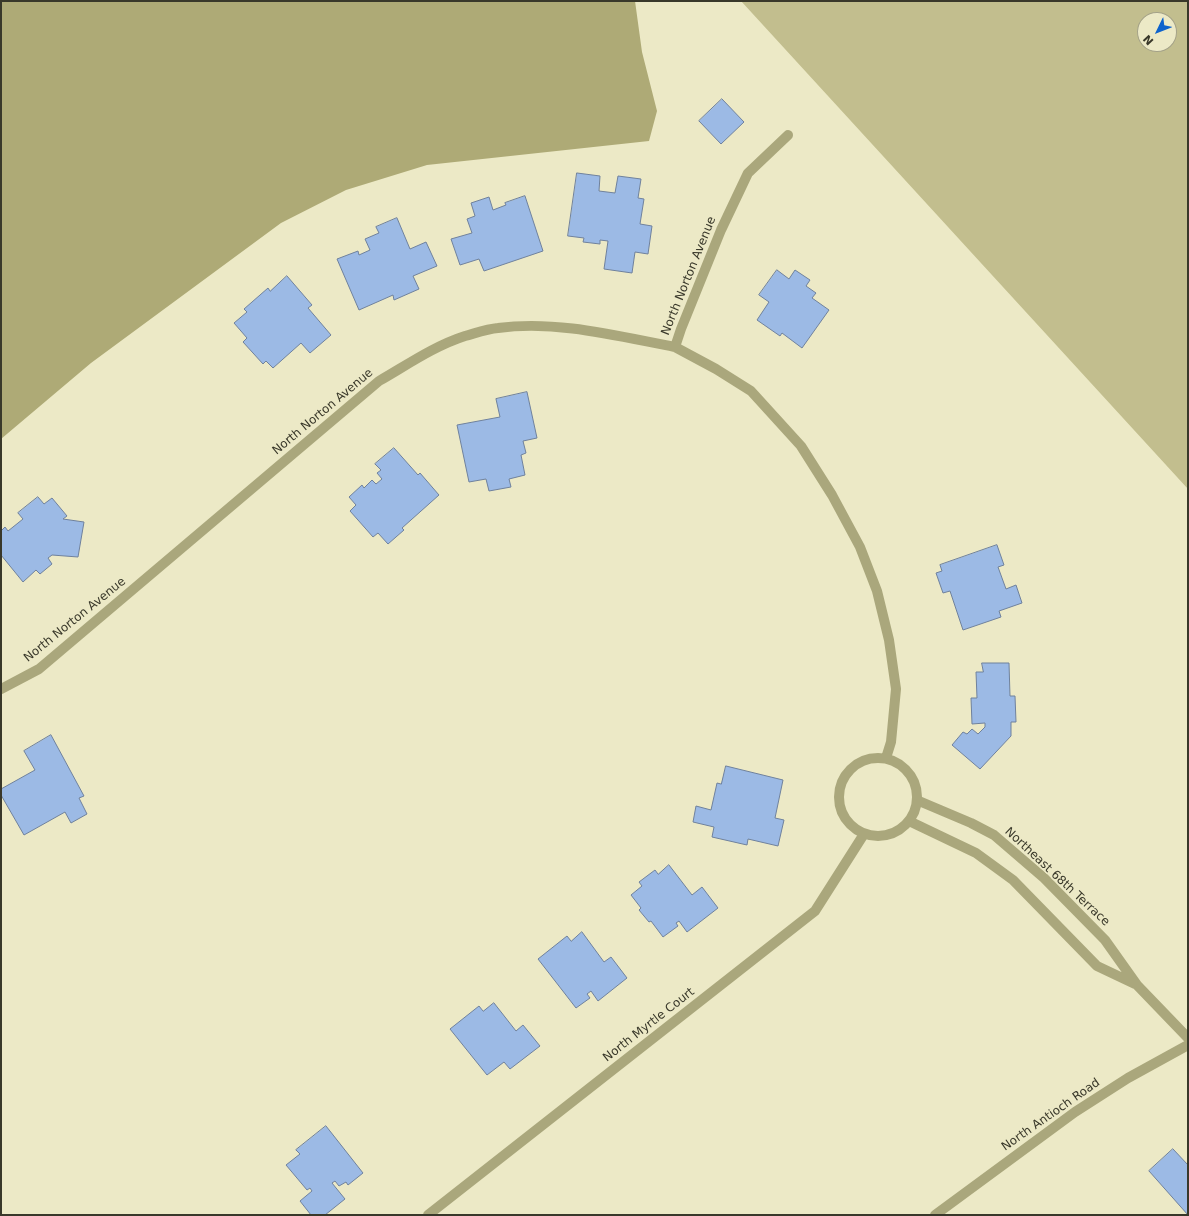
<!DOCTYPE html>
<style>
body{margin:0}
#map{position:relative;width:1189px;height:1216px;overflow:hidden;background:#ece9c6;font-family:"DejaVu Sans",sans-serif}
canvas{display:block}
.frame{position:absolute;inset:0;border:2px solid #39382a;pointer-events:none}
.north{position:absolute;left:1137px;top:12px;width:40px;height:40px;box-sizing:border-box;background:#ece9c6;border:1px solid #a4a288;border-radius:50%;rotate:227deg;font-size:11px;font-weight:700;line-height:16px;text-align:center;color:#39382a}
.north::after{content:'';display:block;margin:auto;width:14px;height:18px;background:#0e63cc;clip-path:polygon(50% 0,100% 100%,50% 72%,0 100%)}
</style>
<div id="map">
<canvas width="1189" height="1216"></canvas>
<div class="frame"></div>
<div class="north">N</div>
</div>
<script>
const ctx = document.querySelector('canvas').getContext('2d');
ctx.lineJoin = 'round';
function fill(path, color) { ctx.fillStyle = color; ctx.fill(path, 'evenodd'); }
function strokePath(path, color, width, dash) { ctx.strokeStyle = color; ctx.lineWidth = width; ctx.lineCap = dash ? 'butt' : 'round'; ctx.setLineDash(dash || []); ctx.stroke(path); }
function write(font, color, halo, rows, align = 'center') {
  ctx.font = font + ' "DejaVu Sans",sans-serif'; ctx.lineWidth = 3; ctx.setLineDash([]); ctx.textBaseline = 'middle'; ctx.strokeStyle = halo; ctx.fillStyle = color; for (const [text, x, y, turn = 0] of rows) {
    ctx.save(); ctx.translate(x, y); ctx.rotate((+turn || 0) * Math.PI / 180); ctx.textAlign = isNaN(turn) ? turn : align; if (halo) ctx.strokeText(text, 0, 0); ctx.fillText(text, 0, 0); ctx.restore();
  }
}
fill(new Path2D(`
 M 741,1 L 1188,1 L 1188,489 ZM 1145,20 L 1169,20 L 1169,44 L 1145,44 Z`), '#c2be8e');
fill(new Path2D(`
 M 1,1 L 635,1 L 642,52 L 657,111 L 649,141 L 427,165 L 346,190 L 281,223 L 91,363 L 1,439 Z`), '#aeaa76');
const building = new Path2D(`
 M 722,99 L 744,122 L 721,144 L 699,121 Z
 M 577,173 L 600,176 L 599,191 L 615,193 L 618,176 L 641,179 L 638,198 L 644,199 L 640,224 L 652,226 L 648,254 L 635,252 L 632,273 L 604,269 L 608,241 L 600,240 L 600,244 L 583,242 L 584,238 L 568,236 Z
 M 525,196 L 543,251 L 484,271 L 479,259 L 460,265 L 451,239 L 472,233 L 467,219 L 475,216 L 471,203 L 489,197 L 493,210 L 506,205 L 505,203 Z
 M 397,218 L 410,249 L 426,242 L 437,266 L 413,276 L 419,289 L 394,300 L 393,295 L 359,310 L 337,259 L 358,251 L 359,255 L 370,250 L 365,239 L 379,233 L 376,227 Z
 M 777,270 L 789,279 L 795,270 L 810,280 L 806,286 L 816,293 L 812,298 L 829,310 L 802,348 L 782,333 L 780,336 L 757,320 L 769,302 L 759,295 Z
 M 287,276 L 312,305 L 308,308 L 331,335 L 310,353 L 301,343 L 273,368 L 266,361 L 263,364 L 243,342 L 247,338 L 234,323 L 247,312 L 244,309 L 268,288 L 270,291 Z
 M 527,392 L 537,438 L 523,441 L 526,453 L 521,455 L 525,475 L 509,479 L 511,487 L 489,491 L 486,479 L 469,482 L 457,425 L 500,417 L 496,399 Z
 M 394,448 L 418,475 L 420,473 L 439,495 L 402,528 L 404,530 L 388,544 L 378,533 L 373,537 L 350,511 L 356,505 L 349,497 L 362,485 L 364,488 L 372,480 L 376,484 L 382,479 L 377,473 L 381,470 L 375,464 Z
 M 38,497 L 44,504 L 52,498 L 67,516 L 63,519 L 84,522 L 78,557 L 52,555 L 48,558 L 52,564 L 40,574 L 36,570 L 23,582 L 1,555 L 1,531 L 5,527 L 8,531 L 23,519 L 18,513 Z
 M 997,545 L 1004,565 L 998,567 L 1006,589 L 1016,585 L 1022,603 L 999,611 L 1001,617 L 963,630 L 950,591 L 943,593 L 936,573 L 942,571 L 940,565 Z
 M 982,663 L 1009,663 L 1010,696 L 1015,696 L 1016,722 L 1011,722 L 1011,736 L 980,769 L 952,745 L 963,732 L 967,734 L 972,729 L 978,734 L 985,727 L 985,723 L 972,724 L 971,698 L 977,698 L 976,672 L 983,672 Z
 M 51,735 L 84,796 L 79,798 L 87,814 L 71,823 L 65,812 L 24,835 L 1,795 L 1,789 L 35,770 L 24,751 Z
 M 726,766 L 783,780 L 775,818 L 784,820 L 778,846 L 748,839 L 747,845 L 712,837 L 714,827 L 693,822 L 696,806 L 711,810 L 717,783 L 721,784 Z
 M 669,865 L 692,895 L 702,887 L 718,908 L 687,932 L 679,921 L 676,923 L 678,926 L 663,937 L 651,921 L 649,922 L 639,910 L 641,908 L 631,895 L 642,886 L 639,882 L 655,870 L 658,874 Z
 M 582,932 L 604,962 L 611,957 L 627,978 L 598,1001 L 591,991 L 587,994 L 590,998 L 576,1008 L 538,959 L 567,936 L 571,941 Z
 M 494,1003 L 516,1031 L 523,1025 L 540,1046 L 510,1069 L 504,1062 L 487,1075 L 450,1029 L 479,1006 L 483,1011 Z
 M 326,1126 L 363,1173 L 348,1185 L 346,1182 L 339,1186 L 335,1181 L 332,1183 L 345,1199 L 325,1215 L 311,1215 L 300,1201 L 312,1191 L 310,1188 L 307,1190 L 286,1165 L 300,1154 L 296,1150 Z
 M 1173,1149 L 1188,1165 L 1188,1215 L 1149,1171 Z`);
fill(building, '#9cbae5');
strokePath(building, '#6f819c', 1);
strokePath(new Path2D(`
 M 675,347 L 716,369 L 751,391 L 801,446 L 832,495 L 860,547 L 877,591 L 889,640 L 896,689 L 891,742 L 886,758
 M 1,689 L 39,669 L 379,381 C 407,365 434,346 465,336 C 476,333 487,329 498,328 C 557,320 617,336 675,347 L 681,329 L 721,230 L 748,173 L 788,135
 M839 797a39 39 0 1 1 78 0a39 39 0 1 1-78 0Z
 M 919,801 L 971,823 L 994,835 L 1044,878 L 1105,940 L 1137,985 L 1188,1038
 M 909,821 L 976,853 L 1013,880 L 1097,966 L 1135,984
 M 428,1215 L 815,911 L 864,834`), '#aaa77c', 10);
strokePath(new Path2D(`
 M 935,1215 L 1075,1112 L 1128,1078 L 1188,1045`), '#aaa77c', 10);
write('12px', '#39382a', '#ece9c6', [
 ["North Norton Avenue",689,276,-68],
 ["North Norton Avenue",323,412,-40],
 ["North Norton Avenue",75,620,-39],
 ["Northeast 68th Terrace",1057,877,43],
 ["North Myrtle Court",649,1025,-38],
 ["North Antioch Road",1051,1115,-35]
]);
</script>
